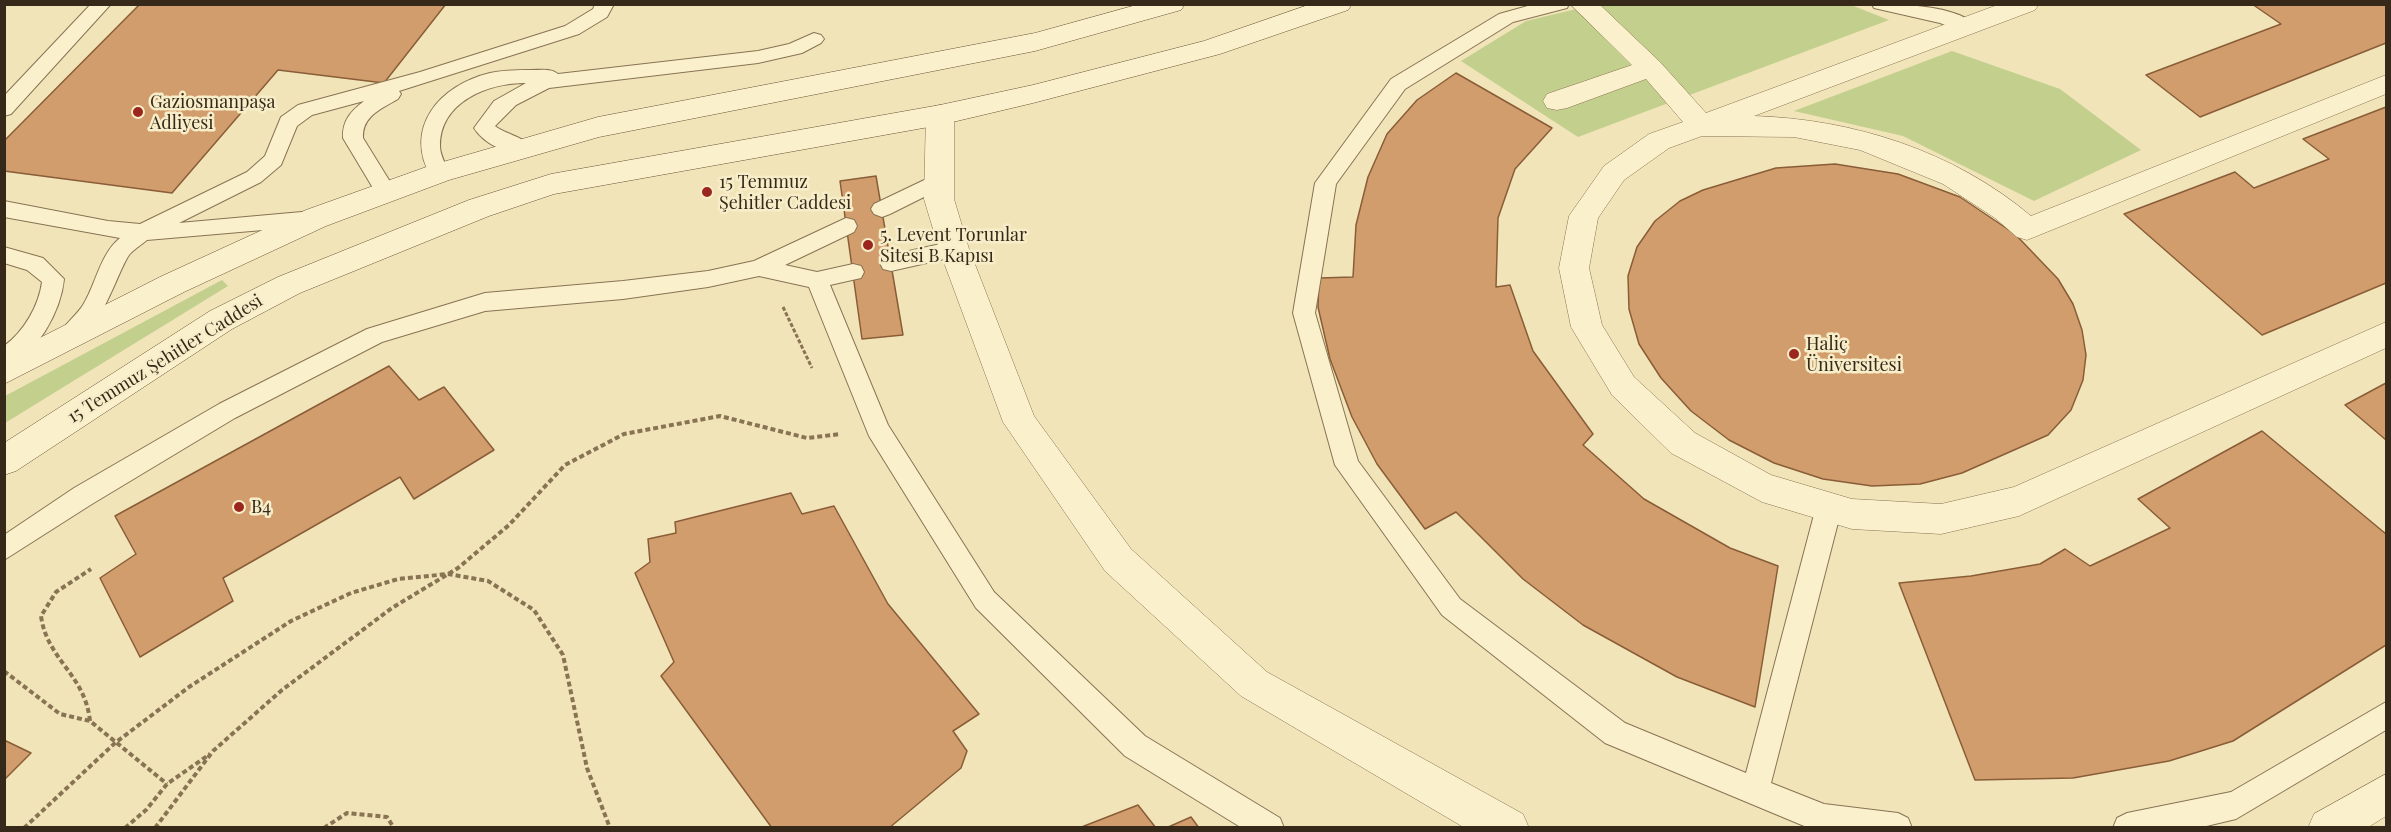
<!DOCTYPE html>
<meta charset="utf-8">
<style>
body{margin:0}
#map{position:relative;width:2391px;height:832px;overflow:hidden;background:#f1e4b9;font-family:"Playfair Display",serif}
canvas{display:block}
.frame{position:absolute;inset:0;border:6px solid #362919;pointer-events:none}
</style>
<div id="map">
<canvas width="2391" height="832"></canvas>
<div class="frame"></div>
</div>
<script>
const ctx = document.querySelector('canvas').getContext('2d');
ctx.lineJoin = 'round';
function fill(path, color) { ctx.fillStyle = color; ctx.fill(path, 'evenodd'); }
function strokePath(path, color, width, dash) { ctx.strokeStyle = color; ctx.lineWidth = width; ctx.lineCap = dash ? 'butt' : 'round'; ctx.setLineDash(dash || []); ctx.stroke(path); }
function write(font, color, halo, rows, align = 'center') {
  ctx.font = font + ' "Playfair Display",serif'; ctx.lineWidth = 5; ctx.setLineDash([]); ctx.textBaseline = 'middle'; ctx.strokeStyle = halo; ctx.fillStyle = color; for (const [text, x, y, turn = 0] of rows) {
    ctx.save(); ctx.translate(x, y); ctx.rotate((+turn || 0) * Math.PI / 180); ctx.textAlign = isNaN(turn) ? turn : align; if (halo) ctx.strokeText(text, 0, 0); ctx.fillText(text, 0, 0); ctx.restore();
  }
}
fill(new Path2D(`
 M 1593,5 L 1851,5 L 1889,20 L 1578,137 L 1461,61 L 1526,21 Z
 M 1952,51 L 2060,89 L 2141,150 L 2034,201 L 1903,136 L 1794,111 Z
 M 222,280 L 228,286 L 5,423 L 5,396 Z`), '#c3cf8d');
const building = new Path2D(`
 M 140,4 L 446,4 L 384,83 L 278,70 L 172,193 L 4,171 L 4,141 Z
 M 2252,4 L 2386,4 L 2386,43 L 2200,117 L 2146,75 L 2281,24 Z
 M 1456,73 L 1552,128 L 1515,169 L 1498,218 L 1496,287 L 1510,285 L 1533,351 L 1593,434 L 1583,445 L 1644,499 L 1730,548 L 1778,566 L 1755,707 L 1677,677 L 1583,625 L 1523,579 L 1456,512 L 1425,529 L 1377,464 L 1352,417 L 1330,359 L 1318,307 L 1319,278 L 1353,277 L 1356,225 L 1368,177 L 1387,134 L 1417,100 Z
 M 2386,107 L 2386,283 L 2262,335 L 2124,214 L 2235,172 L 2254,188 L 2329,159 L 2303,139 Z
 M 1835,164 L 1898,174 L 1960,197 L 2015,234 L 2058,279 L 2073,304 L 2082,330 L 2086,355 L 2083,380 L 2071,410 L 2048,435 L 1962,473 L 1920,484 L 1872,486 L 1823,479 L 1774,463 L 1729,440 L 1691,411 L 1661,378 L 1639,344 L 1629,309 L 1628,276 L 1637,247 L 1655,221 L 1680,201 L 1703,190 L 1776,168 Z
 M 876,176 L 903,335 L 862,339 L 840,181 Z
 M 389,366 L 419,400 L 444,387 L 494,450 L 414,499 L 400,477 L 223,578 L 233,601 L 140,657 L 100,578 L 136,554 L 115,516 Z
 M 2386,383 L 2386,440 L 2345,405 Z
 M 2262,431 L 2386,534 L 2386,645 L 2233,741 L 2169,761 L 2073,778 L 1975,780 L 1899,583 L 1971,576 L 2040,564 L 2065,549 L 2090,566 L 2170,528 L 2138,499 Z
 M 791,493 L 802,514 L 834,506 L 888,604 L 979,714 L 953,731 L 967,751 L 961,768 L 889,828 L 772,828 L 661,676 L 674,662 L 635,573 L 650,562 L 648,539 L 676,533 L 675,522 Z
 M 4,740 L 31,753 L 4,780 Z
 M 1138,805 L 1156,828 L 1079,828 Z
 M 1191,817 L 1199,828 L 1166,828 Z`);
fill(building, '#d29d6c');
strokePath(building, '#895d37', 1.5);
const service = new Path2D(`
 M 91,4 L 111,4 L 11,114 L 4,116 L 4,96 Z
 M 595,4 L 614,4 L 607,17 L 579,34 L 399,91 L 401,94 L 398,99 C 381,109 362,116 363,138 L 397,193 L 393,198 L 386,201 L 379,198 L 343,138 C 342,121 351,111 364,101 L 312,115 L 297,126 L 281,165 L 261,182 L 179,223 L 313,211 L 321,213 L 324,219 L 321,225 L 147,240 C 141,245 133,250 129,255 C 115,276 95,352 62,341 L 59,335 C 65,323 76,316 83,305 C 96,284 100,254 120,238 L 4,217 L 4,201 L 108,221 L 140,224 L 247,172 L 265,156 L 281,117 L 298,105 L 420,72 L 565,26 L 593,9 Z
 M 1535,4 L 1569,4 L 1567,8 L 1513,22 L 1405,89 L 1336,184 L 1315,313 L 1358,461 L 1460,599 L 1625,723 L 1746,773 L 1816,507 L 1820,499 L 1829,496 L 1838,499 L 1842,507 L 1771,783 L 1824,804 L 1898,813 L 1908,818 L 1912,828 L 1809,828 L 1605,743 L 1442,615 L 1335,465 L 1293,313 L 1315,183 L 1391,79 L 1499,14 Z
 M 1872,4 C 1896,4 1961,5 1976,27 L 1973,31 L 1966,33 L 1940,23 L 1874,8 Z
 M 814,33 L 821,35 L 824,39 L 821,43 L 802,53 L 758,63 L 549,88 L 516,105 L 495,126 C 505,134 525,137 531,148 L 528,153 C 511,158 483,143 474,128 L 494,101 L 526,83 C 489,83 440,101 440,146 C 440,155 446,165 449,173 L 446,178 L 439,180 L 432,178 C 402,128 440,85 490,73 C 504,70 518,70 531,70 C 541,70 551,68 558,74 L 758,51 L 789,44 Z
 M 939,173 L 946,176 L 949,181 L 946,186 L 890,214 L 882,217 L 874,214 L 871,209 L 874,204 Z
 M 846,218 L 854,220 L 857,226 L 854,232 L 785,265 L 817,272 L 853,264 L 861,266 L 864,272 L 861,278 L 830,285 L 888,425 L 994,592 L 1145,736 L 1280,818 L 1284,828 L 1242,828 L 1125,756 L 976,608 L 869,436 L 809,287 L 759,276 L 708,287 L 623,299 L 485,311 L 382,342 L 235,418 L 92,504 L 4,560 L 4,535 L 74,488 L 219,404 L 367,329 L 485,293 L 623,281 L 708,271 L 754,261 Z
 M 954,241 L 962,243 L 965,249 L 962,255 L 891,271 L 883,269 L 880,263 L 883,257 L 891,255 Z
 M 4,247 L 43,258 L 64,279 C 61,311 37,356 4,367 L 4,346 C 24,332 39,305 42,282 L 27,270 L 4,263 Z
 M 2386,702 L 2386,730 L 2236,819 L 2198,828 L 2113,828 L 2117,818 L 2127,813 L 2231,792 Z`);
const minor = new Path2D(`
 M 1570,4 L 1599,4 L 1660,62 L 1706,113 L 2000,4 L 2039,4 L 2035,10 L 1754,116 C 1853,119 1954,151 2031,216 L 2386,75 L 2386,94 L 2027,240 L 2017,237 L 1995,218 L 1943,184 L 1860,150 L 1794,137 L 1702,136 L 1669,148 L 1624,180 L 1598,218 L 1589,268 L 1602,325 L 1634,377 L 1695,433 L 1771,475 L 1852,499 L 1941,504 L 2014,487 L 2386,322 L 2386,348 L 2019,516 L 1941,534 L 1852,529 L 1762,502 L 1671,453 L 1612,395 L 1571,327 L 1559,268 L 1569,216 L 1604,166 L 1649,134 L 1683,122 L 1646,79 L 1567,108 L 1557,110 L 1547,108 L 1543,101 L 1547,94 L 1632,65 Z
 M 940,105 L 950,108 L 954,115 L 954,199 L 969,249 L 1034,416 L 1131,549 L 1267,672 L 1523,814 L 1529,828 L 1465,828 L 1241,696 L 1105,571 L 1003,422 L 939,249 L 924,199 L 926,115 L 930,108 Z
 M 2386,774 L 2386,816 L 2367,828 L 2308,828 L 2314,814 Z`);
const secondary = new Path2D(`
 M 1140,4 L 1185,4 L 1181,10 L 1035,51 L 599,137 L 449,180 L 326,226 L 184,292 L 4,384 L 4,356 L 162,276 L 306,210 L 429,166 L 598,117 L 1035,33 Z
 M 1311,4 L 1352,4 L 1348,10 L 1220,54 L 1033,103 L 940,125 L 554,194 L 489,216 L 300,293 L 232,329 L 16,471 L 4,475 L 4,443 L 210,311 L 278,277 L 469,200 L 551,174 L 940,105 L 1033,85 L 1204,41 Z`);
strokePath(service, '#887353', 2);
strokePath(minor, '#887353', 1);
strokePath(secondary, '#695336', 1);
strokePath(new Path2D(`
 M 783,307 L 812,368`), '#887353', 3, [4, 2]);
strokePath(new Path2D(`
 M 4,671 L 60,714 L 90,721 L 167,784
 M 90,721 C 85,674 47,660 41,616 L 56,592 L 91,569
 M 24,828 L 115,743 L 189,687 L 291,621 L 351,593 L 398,579 L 448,574 L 488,581 L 534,610 L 563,655 L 587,768 L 610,828
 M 125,828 L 146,810 L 167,784 L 210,754
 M 155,828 L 213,751 L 282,690 L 392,608 L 458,568 L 509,525 L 565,465 L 624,434 L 720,416 L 807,438 L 841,434
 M 324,828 L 347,813 L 387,817 L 394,828`), '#887353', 4, [5, 3]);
fill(service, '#fbf0cc');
fill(minor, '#fbf0cc');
fill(secondary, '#fbf0cc');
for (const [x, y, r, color] of [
 [138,112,6,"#9b261e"],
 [707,192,6,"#9b261e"],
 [868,245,6,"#9b261e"],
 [1794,354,6,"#9b261e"],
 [239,507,6,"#9b261e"]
]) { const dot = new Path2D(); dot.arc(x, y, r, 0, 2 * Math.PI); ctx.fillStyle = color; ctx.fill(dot); strokePath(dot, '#f8edc9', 2); }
write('18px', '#362919', '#f8edc9', [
 ["Gaziosmanpaşa",150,102],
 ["Adliyesi",150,123],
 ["15 Temmuz",719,182],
 ["Şehitler Caddesi",719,203],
 ["5. Levent Torunlar",880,235],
 ["Sitesi B Kapısı",880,256],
 ["Haliç",1806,344],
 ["Üniversitesi",1806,365],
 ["B4",251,507]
], 'left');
write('18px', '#362919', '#f8edc9', [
 ["15 Temmuz Şehitler Caddesi",165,359,-32]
]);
</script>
